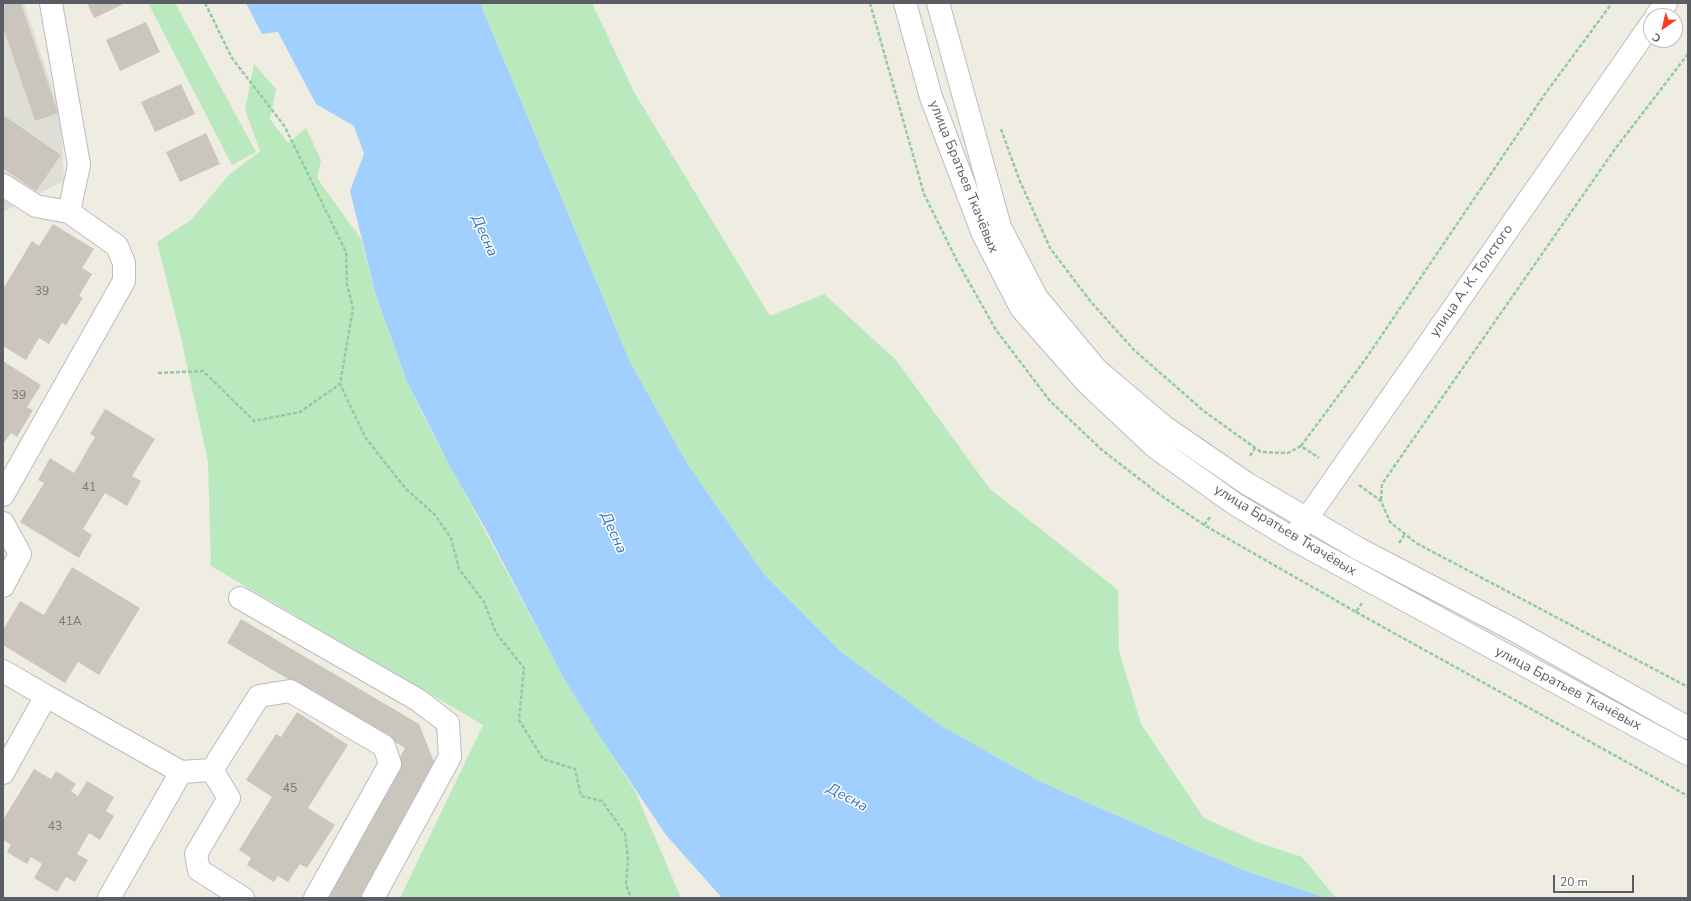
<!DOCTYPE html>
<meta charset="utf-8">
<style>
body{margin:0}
#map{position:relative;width:1691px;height:901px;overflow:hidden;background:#efece1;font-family:"Nunito Sans",sans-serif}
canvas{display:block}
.frame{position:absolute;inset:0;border:4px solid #5a5e64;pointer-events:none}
.north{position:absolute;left:1643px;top:8px;width:40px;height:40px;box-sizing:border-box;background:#fff;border:1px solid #bdbfc1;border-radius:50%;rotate:214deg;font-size:11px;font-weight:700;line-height:16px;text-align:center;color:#5a5e64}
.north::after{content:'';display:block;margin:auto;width:14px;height:18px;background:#fa3b1c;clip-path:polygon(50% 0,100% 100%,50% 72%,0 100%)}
.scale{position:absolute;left:1553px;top:875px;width:81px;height:18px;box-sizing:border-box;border:2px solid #5a5e64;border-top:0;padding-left:5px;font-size:12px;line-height:14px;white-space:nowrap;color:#5a5e64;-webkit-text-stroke:3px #fff;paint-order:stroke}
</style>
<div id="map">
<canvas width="1691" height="901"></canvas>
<div class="frame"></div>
<div class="north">С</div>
<div class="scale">20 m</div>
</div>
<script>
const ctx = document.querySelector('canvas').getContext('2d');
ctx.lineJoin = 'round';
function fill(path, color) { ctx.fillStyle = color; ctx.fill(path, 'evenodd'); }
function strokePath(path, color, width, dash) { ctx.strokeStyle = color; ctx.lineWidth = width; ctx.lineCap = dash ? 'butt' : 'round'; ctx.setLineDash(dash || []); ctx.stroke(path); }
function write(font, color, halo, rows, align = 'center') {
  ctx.font = font + ' "Nunito Sans",sans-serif'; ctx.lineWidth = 3; ctx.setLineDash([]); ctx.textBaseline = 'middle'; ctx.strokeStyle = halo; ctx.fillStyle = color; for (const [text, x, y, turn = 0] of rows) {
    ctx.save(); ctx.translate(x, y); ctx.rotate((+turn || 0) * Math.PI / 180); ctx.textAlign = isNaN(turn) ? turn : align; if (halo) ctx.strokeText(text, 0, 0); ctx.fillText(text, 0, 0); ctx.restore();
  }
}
fill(new Path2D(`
 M 3,3 L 24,3 L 61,115 L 64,181 L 3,212 Z`), '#dfded6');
fill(new Path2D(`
 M 148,3 L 175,3 L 256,152 L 232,165 Z
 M 480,3 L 592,3 L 634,92 L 770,316 L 824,294 L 896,360 L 990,489 L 1118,590 L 1119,651 L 1141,724 L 1204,818 L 1257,842 L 1302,857 L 1336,898 L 1326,898 L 1243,870 L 1141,826 L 1039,781 L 939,725 L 840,651 L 764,574 L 688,465 L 630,362 Z
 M 254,64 L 276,89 L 270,119 L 288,143 L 306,128 L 321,160 L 317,178 L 361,239 L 375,292 L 392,340 L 407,382 L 423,415 L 563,677 L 635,791 L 681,898 L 400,898 L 483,725 L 211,566 L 208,462 L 182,342 L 157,242 L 191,220 L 229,175 L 260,151 L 245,110 Z`), '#bbe9be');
fill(new Path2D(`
 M 246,3 L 480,3 L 630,362 L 688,465 L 764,574 L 840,651 L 940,725 L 1039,781 L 1141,826 L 1243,870 L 1326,898 L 722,898 L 666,835 L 601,738 L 563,677 L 485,528 L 452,470 L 407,382 L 375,292 L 350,191 L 364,154 L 354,126 L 316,104 L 278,32 L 262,34 Z`), '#a1d0ff');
fill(new Path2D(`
 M 3,3 L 21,3 L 58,113 L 35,121 L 3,27 Z
 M 87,3 L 126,3 L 94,18 Z
 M 146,22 L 160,52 L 120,71 L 106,40 Z
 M 181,84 L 195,114 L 155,132 L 141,102 Z
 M 3,115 L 61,155 L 36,191 L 3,168 Z
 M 206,133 L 220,164 L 180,182 L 166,152 Z
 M 53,224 L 94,249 L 82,268 L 92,274 L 79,296 L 83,298 L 66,325 L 62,323 L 49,344 L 39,338 L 26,360 L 3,346 L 3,289 L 32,241 L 39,246 Z
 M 3,361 L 41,385 L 27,407 L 33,410 L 17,437 L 11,433 L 3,444 Z
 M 105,409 L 155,439 L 132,476 L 141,481 L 127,506 L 105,493 L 83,529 L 92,535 L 79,558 L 20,522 L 44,483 L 38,480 L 50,458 L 74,473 L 95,437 L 90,434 Z
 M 72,567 L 140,608 L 99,675 L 78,662 L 65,683 L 3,645 L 3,630 L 20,601 L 44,615 Z
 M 241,619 L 419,724 L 434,762 L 361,898 L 324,898 L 405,748 L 227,643 Z
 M 297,712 L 348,745 L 308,808 L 335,825 L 307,868 L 300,864 L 288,882 L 278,876 L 274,882 L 247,865 L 251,858 L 239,850 L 272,797 L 246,780 L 276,734 L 281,737 Z
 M 34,769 L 51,779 L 56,771 L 76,784 L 71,791 L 78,796 L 87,781 L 114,797 L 106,811 L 114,816 L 100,840 L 89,833 L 77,854 L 88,860 L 75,882 L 66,877 L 57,892 L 34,878 L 42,864 L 31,857 L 27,864 L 7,852 L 11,845 L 3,840 L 3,820 Z`), '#cac6be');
const minor = new Path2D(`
 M 905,3 L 931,97 L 983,234 L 1021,308 L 1087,383 L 1155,447 L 1235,504 L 1293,539 L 1688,754
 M 938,3 L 1000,227 L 1037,298 L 1097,370 L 1163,426 L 1246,483 L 1359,549 L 1512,629 L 1688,728
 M 1656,16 L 1666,3
 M 3,185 L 36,206 L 69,212
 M 3,495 L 124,281 L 124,263 L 117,246 L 69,212 L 79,165 L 51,3
 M 3,523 L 20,554 L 3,586
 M 1299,530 L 1651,24
 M 240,598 L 418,700 L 448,723 L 450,757 L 373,898
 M 3,671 L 46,696
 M 212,770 L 259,696 L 290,691 L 384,746 L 390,764 L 315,898
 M 212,770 L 229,798 L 196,854 L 199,870 L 243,898
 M 3,773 L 46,696 L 181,772 L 212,770
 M 109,898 L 181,772`);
strokePath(minor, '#b9bcc2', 24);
strokePath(new Path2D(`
 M 205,3 L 232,58 L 285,127 L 346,252 L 347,284 L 353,309 L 340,384 L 365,437 L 405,488 L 435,515 L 451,538 L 459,569 L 484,602 L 496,633 L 524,668 L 519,720 L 543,759 L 575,769 L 581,796 L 602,801 L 625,834 L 628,858 L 626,885 L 631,898
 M 870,3 L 924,194 L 957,261 L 996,330 L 1050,401 L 1102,450 L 1159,494 L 1204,525 L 1356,612 L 1362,603
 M 1001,129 L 1019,179 L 1050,248 L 1091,302 L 1134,350 L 1205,412 L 1261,452 L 1288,453 L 1301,446 L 1319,458
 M 158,373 L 203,371 L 254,421 L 300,412 L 340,384
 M 1301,446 L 1367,357 L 1545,94 L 1612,3
 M 1250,456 L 1255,448
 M 1359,485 L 1381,501 L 1390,522 L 1416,543 L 1688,687
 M 1381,500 L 1382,484 L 1615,149 L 1688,54
 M 1204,525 L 1210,517
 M 1399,543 L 1405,534
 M 1356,612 L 1688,796`), '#94caa6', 2.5, [4, 2]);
strokePath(minor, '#fff', 22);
write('12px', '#76787a', null, [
 ["39",42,292],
 ["39",19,396],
 ["41",89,488],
 ["41А",70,622],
 ["45",290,789],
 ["43",55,827]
]);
write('14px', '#5a5e64', '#fff', [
 ["улица Братьев Ткачёвых",963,177,68],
 ["улица А. К. Толстого",1472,281,-55],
 ["улица Братьев Ткачёвых",1285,531,31],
 ["улица Братьев Ткачёвых",1568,689,28]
]);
write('italic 15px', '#3673c5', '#fff', [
 ["Десна",484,236,66],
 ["Десна",613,533,66],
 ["Десна",847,798,28]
]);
</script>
